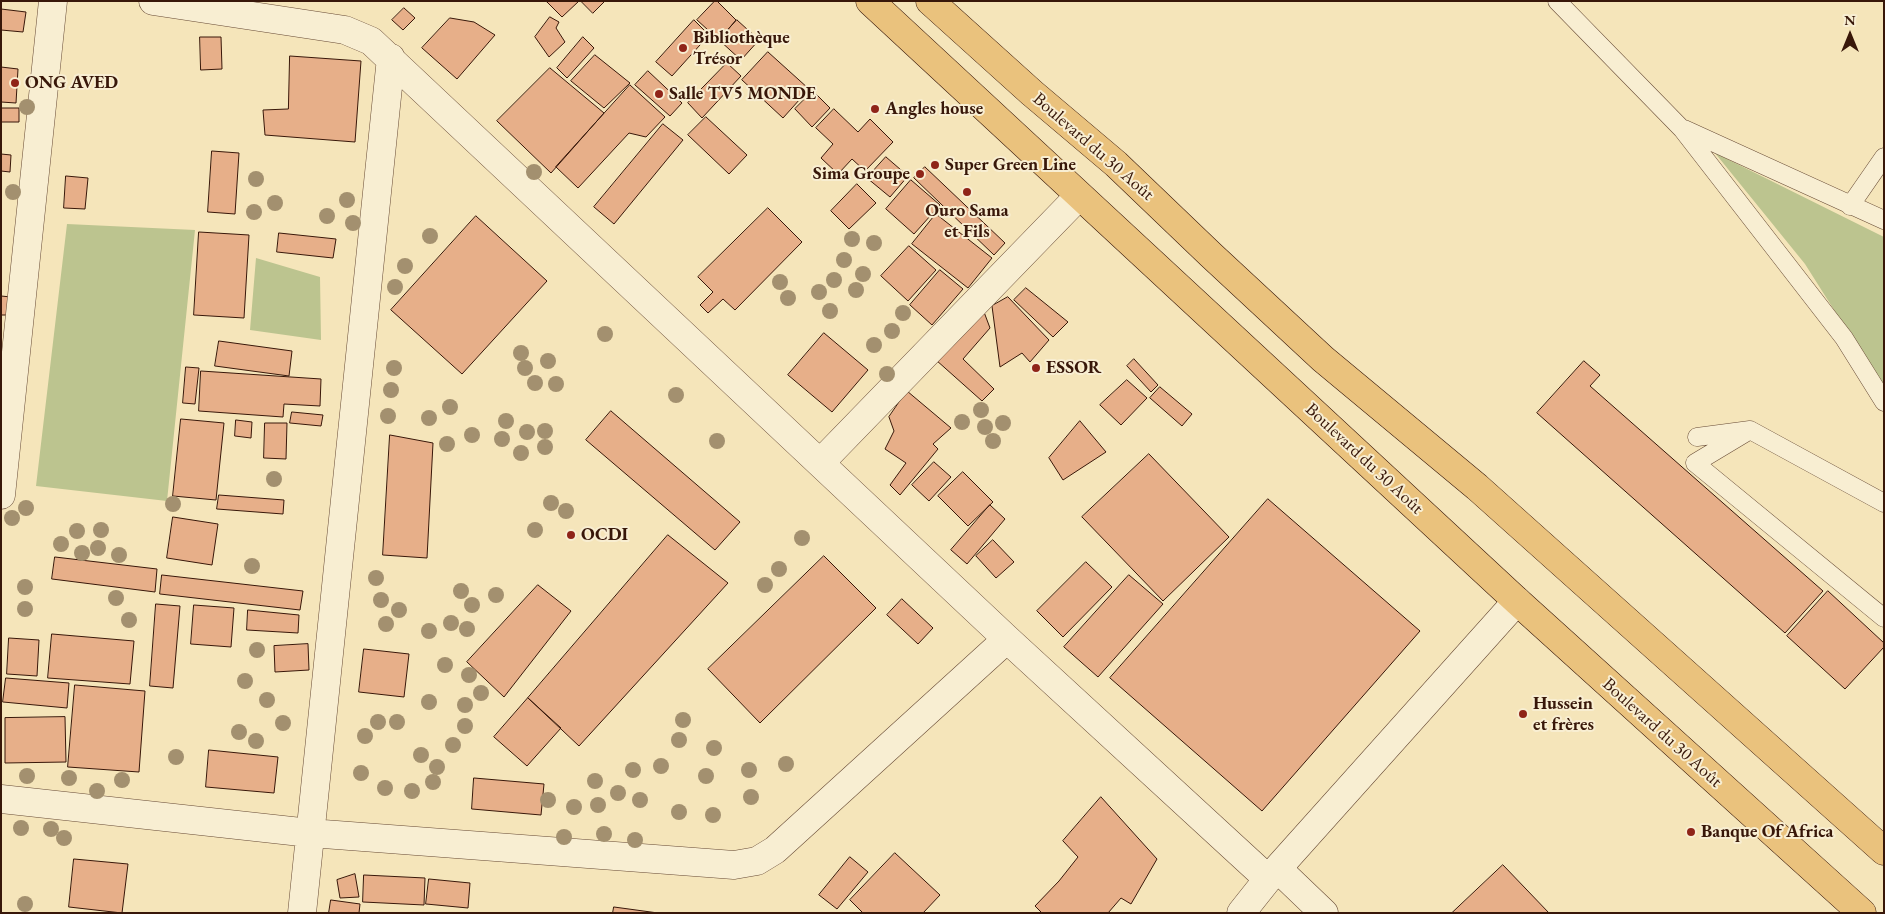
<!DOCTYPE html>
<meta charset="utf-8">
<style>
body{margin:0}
#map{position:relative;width:1885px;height:914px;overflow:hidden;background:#f5e5ba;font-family:"EB Garamond",serif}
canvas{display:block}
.frame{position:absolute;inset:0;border:2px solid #381709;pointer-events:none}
.north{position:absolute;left:1825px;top:10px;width:50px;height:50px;-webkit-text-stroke:4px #f8eed2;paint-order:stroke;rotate:0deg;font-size:14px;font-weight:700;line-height:20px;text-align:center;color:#381709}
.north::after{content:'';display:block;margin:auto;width:18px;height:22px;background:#381709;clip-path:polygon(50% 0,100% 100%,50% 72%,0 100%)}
</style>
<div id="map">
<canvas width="1885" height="914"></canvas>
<div class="frame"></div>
<div class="north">N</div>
</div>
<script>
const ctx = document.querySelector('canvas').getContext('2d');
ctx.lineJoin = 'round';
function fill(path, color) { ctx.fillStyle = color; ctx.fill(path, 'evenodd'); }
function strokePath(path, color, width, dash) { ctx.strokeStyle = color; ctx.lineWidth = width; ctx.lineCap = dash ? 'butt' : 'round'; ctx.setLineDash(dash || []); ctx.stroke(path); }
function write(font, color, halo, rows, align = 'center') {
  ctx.font = font + ' "EB Garamond",serif'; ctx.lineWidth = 4; ctx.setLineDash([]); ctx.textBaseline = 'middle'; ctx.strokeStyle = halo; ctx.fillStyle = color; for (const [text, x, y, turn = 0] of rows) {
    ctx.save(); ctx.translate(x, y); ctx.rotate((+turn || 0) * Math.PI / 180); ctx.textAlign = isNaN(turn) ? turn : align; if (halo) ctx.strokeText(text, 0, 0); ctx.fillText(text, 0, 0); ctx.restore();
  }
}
fill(new Path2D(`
 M 1715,153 L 1884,237 L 1884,389 L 1805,264 Z
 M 67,224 L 195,230 L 167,501 L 36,486 Z
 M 256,258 L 320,277 L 321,340 L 250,330 Z`), '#bcc48f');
const building = new Path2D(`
 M 548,1 L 579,1 L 562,17 L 547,2 Z
 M 581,1 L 605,1 L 593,13 Z
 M 715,1 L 717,1 L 736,20 L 719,40 L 697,20 Z
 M 404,8 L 415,18 L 403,30 L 392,20 Z
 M 1,9 L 26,12 L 23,32 L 1,30 Z
 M 550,17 L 559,22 L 556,28 L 565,42 L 549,57 L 535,37 Z
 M 450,18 L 474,22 L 495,35 L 457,79 L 422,48 Z
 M 694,20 L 709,35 L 672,76 L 656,62 Z
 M 737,20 L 759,40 L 741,60 L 719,40 Z
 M 200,37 L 221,37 L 222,69 L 201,70 Z
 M 583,37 L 594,48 L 567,78 L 557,68 Z
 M 768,52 L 809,89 L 783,118 L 742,80 Z
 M 595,55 L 630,83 L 604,108 L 571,81 Z
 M 290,56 L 361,61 L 355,142 L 265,135 L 263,110 L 288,109 Z
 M 727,63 L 741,76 L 702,118 L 688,103 Z
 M 1,67 L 18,69 L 16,103 L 1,102 Z
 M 550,68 L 604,113 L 551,173 L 497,121 Z
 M 648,71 L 682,103 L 670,116 L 635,85 Z
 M 630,85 L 665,117 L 646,137 L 629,133 L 578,188 L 556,167 Z
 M 813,91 L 830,108 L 812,127 L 795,109 Z
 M 1,108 L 19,108 L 19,122 L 1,122 Z
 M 834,109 L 858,132 L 870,119 L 893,142 L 865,171 L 852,159 L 838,174 L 821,158 L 833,144 L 816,128 Z
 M 706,117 L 747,155 L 729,174 L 688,135 Z
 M 663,124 L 683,140 L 614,224 L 594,207 Z
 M 212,151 L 239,153 L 235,214 L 208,212 Z
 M 1,154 L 11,155 L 10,172 L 1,171 Z
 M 886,157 L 908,176 L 890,197 L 867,178 Z
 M 925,167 L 1005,243 L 994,255 L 914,178 Z
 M 66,176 L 88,178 L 85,209 L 64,208 Z
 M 911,180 L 940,205 L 914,234 L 886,209 Z
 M 857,184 L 876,203 L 849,229 L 831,211 Z
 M 768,208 L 802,242 L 735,310 L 723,299 L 708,313 L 700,305 L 713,292 L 698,277 Z
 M 936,214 L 992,258 L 968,288 L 912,244 Z
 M 476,216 L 547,281 L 462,374 L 391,310 Z
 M 199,232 L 249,235 L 244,318 L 194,315 Z
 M 279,233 L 336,239 L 333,258 L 277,252 Z
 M 909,246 L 936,270 L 908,301 L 881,276 Z
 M 940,270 L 963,289 L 932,325 L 910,305 Z
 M 1026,288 L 1068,322 L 1053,337 L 1014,300 Z
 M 1,296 L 11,297 L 10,315 L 1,315 Z
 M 1008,297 L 1049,340 L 1030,362 L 1022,353 L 1000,367 L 992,306 Z
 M 984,312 L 990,328 L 963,359 L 994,389 L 982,401 L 936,360 Z
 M 824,333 L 868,370 L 832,412 L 788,375 Z
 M 219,341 L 292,351 L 289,376 L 215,366 Z
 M 1134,359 L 1158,385 L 1151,392 L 1127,366 Z
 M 1584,361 L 1600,375 L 1590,386 L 1823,591 L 1785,633 L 1537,413 Z
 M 186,367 L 199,368 L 195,404 L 183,403 Z
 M 201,371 L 321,379 L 320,406 L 284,404 L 283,417 L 199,411 Z
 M 1127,380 L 1147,398 L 1121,425 L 1100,405 Z
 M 1160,387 L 1192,414 L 1182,426 L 1150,398 Z
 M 907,391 L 951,428 L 933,444 L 938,449 L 900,495 L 890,485 L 906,463 L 885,449 L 894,431 L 889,417 Z
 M 611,411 L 740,522 L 715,550 L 586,440 Z
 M 292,412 L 323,415 L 321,426 L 290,423 Z
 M 181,419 L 224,423 L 216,500 L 173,496 Z
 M 236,420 L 252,422 L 251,438 L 235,436 Z
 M 1080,421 L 1106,452 L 1063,480 L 1049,458 Z
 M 265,423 L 287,423 L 286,459 L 264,458 Z
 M 390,435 L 433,443 L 427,558 L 383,555 Z
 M 1149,454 L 1229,537 L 1163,601 L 1082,517 Z
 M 934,462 L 951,477 L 929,501 L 912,485 Z
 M 963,472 L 993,502 L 968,526 L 938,496 Z
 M 219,495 L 284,500 L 283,514 L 217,509 Z
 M 1268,499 L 1420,631 L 1262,811 L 1110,678 Z
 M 990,505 L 1005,519 L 967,564 L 951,550 Z
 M 173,517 L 218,524 L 212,565 L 167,558 Z
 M 668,535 L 728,583 L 579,746 L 528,698 Z
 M 993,540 L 1014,562 L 996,578 L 976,556 Z
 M 824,556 L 876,608 L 760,723 L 708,669 Z
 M 55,557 L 157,569 L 155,592 L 52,579 Z
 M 1086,562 L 1112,587 L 1063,637 L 1037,611 Z
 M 162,575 L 303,591 L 300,610 L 160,594 Z
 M 1129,575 L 1163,604 L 1098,677 L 1064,647 Z
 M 538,585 L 571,611 L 504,697 L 467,662 Z
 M 1828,591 L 1884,643 L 1884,647 L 1845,689 L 1787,636 Z
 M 902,599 L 933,628 L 918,644 L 887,615 Z
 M 156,604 L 180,606 L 173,688 L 150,686 Z
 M 194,605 L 234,608 L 231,647 L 191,644 Z
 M 248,610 L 299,615 L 298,633 L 247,630 Z
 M 52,634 L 134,641 L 130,684 L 48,678 Z
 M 9,638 L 39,640 L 37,676 L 7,674 Z
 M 308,644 L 309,670 L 275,672 L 274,646 Z
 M 364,649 L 409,654 L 404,697 L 359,692 Z
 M 6,678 L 69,683 L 67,708 L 3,702 Z
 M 75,685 L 145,691 L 139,772 L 68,767 Z
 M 528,698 L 561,728 L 527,766 L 494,737 Z
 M 65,717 L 66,762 L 5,763 L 5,718 Z
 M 209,750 L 278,757 L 274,793 L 206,787 Z
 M 474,778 L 544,784 L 541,815 L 472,809 Z
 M 1101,797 L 1157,859 L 1131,904 L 1121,898 L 1108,913 L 1042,913 L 1035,906 L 1059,881 L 1078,857 L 1063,841 Z
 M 895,853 L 940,895 L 923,913 L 863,913 L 850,900 Z
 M 850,857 L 868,872 L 837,909 L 819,895 Z
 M 74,859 L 128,864 L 122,913 L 69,907 Z
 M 1503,865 L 1549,913 L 1452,913 Z
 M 355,874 L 359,897 L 340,898 L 337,880 Z
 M 364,875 L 425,878 L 424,905 L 363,902 Z
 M 429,879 L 470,883 L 468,908 L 426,904 Z
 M 331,900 L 360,904 L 359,913 L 329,913 Z
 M 614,907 L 658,913 L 613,913 Z`);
fill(building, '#e7af89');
strokePath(building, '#381709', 1);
const lane = new Path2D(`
 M 1557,1 L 1682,129 L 1844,338 L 1884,402
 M 1684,129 L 1884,220
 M 1850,206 L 1884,157
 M 1750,430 L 1695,463 L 1884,618
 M 1697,437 L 1750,430 L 1884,503`);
const street = new Path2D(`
 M 153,1 L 345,30 L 371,41 L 1007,639 L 1268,879
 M 821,462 L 1079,196
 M 1,495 L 53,1
 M 1,799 L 310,833 L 734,865 L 757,861 L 775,850 L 1007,639
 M 1278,869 L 1324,913
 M 302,913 L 391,58
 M 1241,913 L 1268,879 L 1517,601`);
const highway = new Path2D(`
 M 870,1 L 1517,601 L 1862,913
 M 930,1 L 1032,93 L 1116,164 L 1211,255 L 1323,359 L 1477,487 L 1884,851`);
strokePath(lane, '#674a35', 19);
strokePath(street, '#674a35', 29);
strokePath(highway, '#381709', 29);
strokePath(lane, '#f8eed2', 18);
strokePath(street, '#f8eed2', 28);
strokePath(highway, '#eac27d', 28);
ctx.fillStyle = '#a3906f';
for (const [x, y] of [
 [27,107],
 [534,172],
 [256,179],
 [13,192],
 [347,200],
 [275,203],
 [254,212],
 [327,216],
 [353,223],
 [430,236],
 [852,239],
 [874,243],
 [844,260],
 [405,266],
 [863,274],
 [834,280],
 [780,282],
 [395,287],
 [856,290],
 [819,292],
 [788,298],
 [830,311],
 [903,313],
 [892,331],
 [605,334],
 [874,345],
 [521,353],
 [548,361],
 [394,368],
 [525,368],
 [887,374],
 [535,383],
 [556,384],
 [391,390],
 [676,395],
 [450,407],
 [981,410],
 [388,416],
 [429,418],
 [506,421],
 [962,422],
 [1003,423],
 [985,427],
 [545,431],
 [527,432],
 [472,435],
 [502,439],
 [717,441],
 [993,441],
 [447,444],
 [545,447],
 [521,453],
 [274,479],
 [551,503],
 [173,504],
 [26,508],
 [566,511],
 [12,518],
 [101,530],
 [535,530],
 [77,531],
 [802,538],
 [61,544],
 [98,548],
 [82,553],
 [119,555],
 [252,566],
 [779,569],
 [376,578],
 [765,585],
 [25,587],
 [461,591],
 [496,595],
 [116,598],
 [381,600],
 [472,605],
 [25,609],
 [399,610],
 [129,620],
 [451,623],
 [386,624],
 [467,629],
 [429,631],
 [257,650],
 [445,665],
 [469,675],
 [245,681],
 [481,693],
 [267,700],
 [429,702],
 [465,705],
 [683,720],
 [378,722],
 [397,722],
 [283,723],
 [465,726],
 [239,732],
 [365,736],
 [679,740],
 [256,741],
 [453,745],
 [714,748],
 [421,755],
 [176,757],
 [786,764],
 [661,766],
 [437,767],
 [633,770],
 [749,770],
 [361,773],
 [27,776],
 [706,776],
 [69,778],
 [122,780],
 [595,781],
 [433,782],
 [385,788],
 [97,791],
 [412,791],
 [618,793],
 [751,797],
 [548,800],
 [640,800],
 [598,805],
 [574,807],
 [679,812],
 [713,815],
 [21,828],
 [51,829],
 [604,834],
 [564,837],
 [64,838],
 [635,840],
 [25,904]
]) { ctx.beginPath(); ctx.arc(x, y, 8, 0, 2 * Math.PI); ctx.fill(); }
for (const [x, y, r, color] of [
 [683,48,5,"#8f2418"],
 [15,83,5,"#8f2418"],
 [659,94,5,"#8f2418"],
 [875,109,5,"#8f2418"],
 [935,165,5,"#8f2418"],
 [920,174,5,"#8f2418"],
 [967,192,5,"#8f2418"],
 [1036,368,5,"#8f2418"],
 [571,535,5,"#8f2418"],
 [1523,714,5,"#8f2418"],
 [1691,832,5,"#8f2418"]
]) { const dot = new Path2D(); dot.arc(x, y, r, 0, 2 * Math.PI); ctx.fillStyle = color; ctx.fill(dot); strokePath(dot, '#f8eed2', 2); }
write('bold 18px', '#381709', '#f8eed2', [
 ["Bibliothèque",693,38],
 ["Trésor",693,59],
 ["ONG AVED",25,83],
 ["Salle TV5 MONDE",669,94],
 ["Angles house",885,109],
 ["Super Green Line",945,165],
 ["Sima Groupe",910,174,"right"],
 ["Ouro Sama",967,211,"center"],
 ["et Fils",967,232,"center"],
 ["ESSOR",1046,368],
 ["OCDI",581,535],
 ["Hussein",1533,704],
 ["et frères",1533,725],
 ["Banque Of Africa",1701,832]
], 'left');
write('18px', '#381709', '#f8eed2', [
 ["Boulevard du 30 Août",1093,147,41],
 ["Boulevard du 30 Août",1364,459,43],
 ["Boulevard du 30 Août",1662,733,42]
]);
</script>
